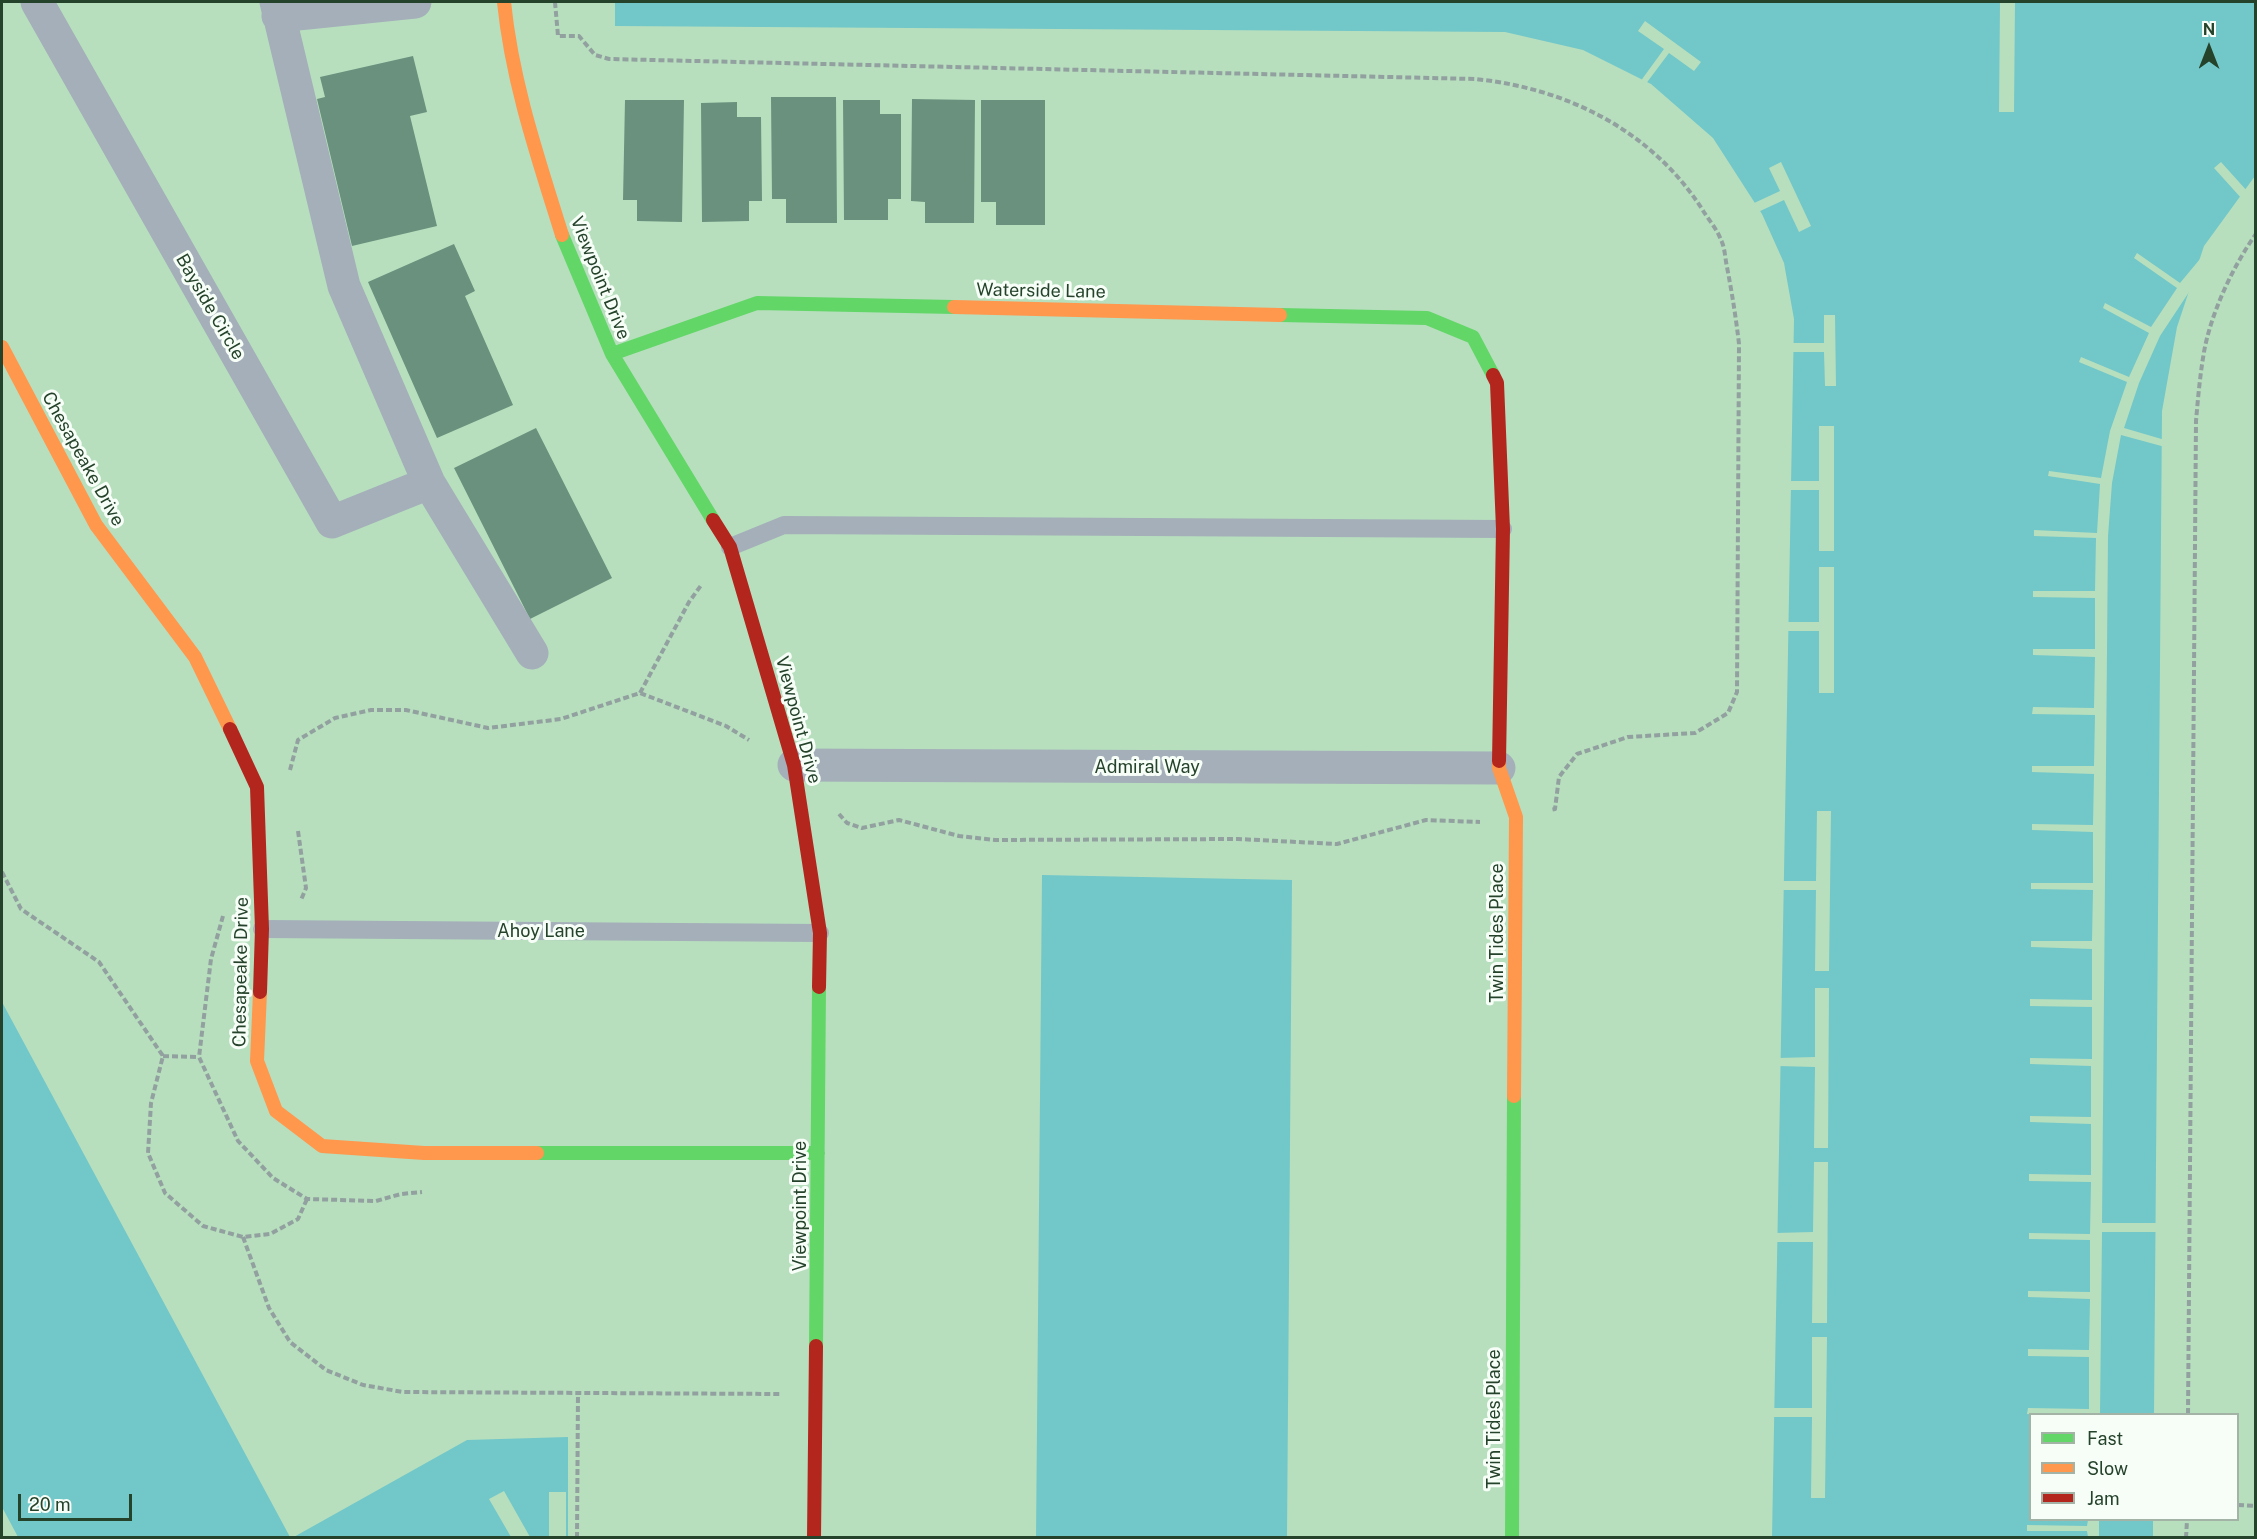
<!DOCTYPE html>
<style>
body{margin:0}
#map{position:relative;width:2257px;height:1539px;overflow:hidden;background:#b7dfbe;font-family:"Public Sans",sans-serif}
canvas{display:block}
.frame{position:absolute;inset:0;border:3px solid #25432b;pointer-events:none}
.legend{position:absolute;left:2029px;top:1413px;width:210px;height:108px;box-sizing:border-box;background:#f7fef8;border:2px solid #a3b3a6;margin:0;padding:8px 10px;list-style:none;font-size:18px;color:#25432b}
.legend li{display:flex;align-items:center;gap:12px;height:30px}
.legend b{width:30px;border:2px solid #a3b3a6}
.north{position:absolute;left:2179px;top:18px;width:60px;height:60px;-webkit-text-stroke:4px #f7fef8;paint-order:stroke;rotate:0deg;font-size:16px;font-weight:700;line-height:24px;text-align:center;color:#25432b}
.north::after{content:'';display:block;margin:auto;width:21px;height:27px;background:#25432b;clip-path:polygon(50% 0,100% 100%,50% 72%,0 100%)}
.scale{position:absolute;left:18px;top:1494px;width:114px;height:27px;box-sizing:border-box;border:3px solid #25432b;border-top:0;padding-left:8px;font-size:18px;line-height:21px;white-space:nowrap;color:#25432b;-webkit-text-stroke:4px #f7fef8;paint-order:stroke}
</style>
<div id="map">
<canvas width="2257" height="1539"></canvas>
<div class="frame"></div>
<ul class="legend">
<li><b style="height:8px;background:#63d668"></b>Fast</li>
<li><b style="height:8px;background:#ff974d"></b>Slow</li>
<li><b style="height:8px;background:#b3261e"></b>Jam</li>
</ul>
<div class="north">N</div>
<div class="scale">20 m</div>
</div>
<script>
const ctx = document.querySelector('canvas').getContext('2d');
ctx.lineJoin = 'round';
function fill(path, color) { ctx.fillStyle = color; ctx.fill(path, 'evenodd'); }
function strokePath(path, color, width, dash) { ctx.strokeStyle = color; ctx.lineWidth = width; ctx.lineCap = dash ? 'butt' : 'round'; ctx.setLineDash(dash || []); ctx.stroke(path); }
function write(font, color, halo, rows, align = 'center') {
  ctx.font = font + ' "Public Sans",sans-serif'; ctx.lineWidth = 6; ctx.setLineDash([]); ctx.textBaseline = 'middle'; ctx.strokeStyle = halo; ctx.fillStyle = color; for (const [text, x, y, turn = 0] of rows) {
    ctx.save(); ctx.translate(x, y); ctx.rotate((+turn || 0) * Math.PI / 180); ctx.textAlign = isNaN(turn) ? turn : align; if (halo) ctx.strokeText(text, 0, 0); ctx.fillText(text, 0, 0); ctx.restore();
  }
}
fill(new Path2D(`
 M 615,2 L 2255,2 L 2255,176 L 2204,246 L 2177,327 L 2162,411 L 2154,1414 L 2030,1414 L 2030,1520 L 2153,1520 L 2153,1537 L 1772,1537 L 1794,319 L 1784,263 L 1762,214 L 1713,138 L 1651,84 L 1583,50 L 1505,32 L 615,26 Z
 M 1042,875 L 1292,880 L 1287,1537 L 1036,1537 Z
 M 2,1002 L 290,1537 L 18,1537 L 2,1507 Z
 M 568,1437 L 568,1537 L 292,1538 L 467,1440 Z`), '#72c7c9');
fill(new Path2D(`
 M 2000,2 L 2015,2 L 2014,112 L 1999,112 Z
 M 1645,21 L 1701,62 L 1694,71 L 1669,53 L 1645,85 L 1640,82 L 1664,49 L 1638,31 Z
 M 1781,162 L 1811,226 L 1799,232 L 1784,200 L 1758,212 L 1752,204 L 1780,191 L 1769,168 Z
 M 2221,162 L 2248,192 L 2242,199 L 2214,168 Z
 M 2137,253 L 2180,283 L 2205,253 L 2195,283 L 2160,336 L 2139,383 L 2124,428 L 2165,440 L 2165,447 L 2121,435 L 2112,483 L 2108,536 L 2102,1223 L 2158,1223 L 2158,1232 L 2102,1232 L 2100,1414 L 2027,1414 L 2028,1408 L 2089,1409 L 2089,1357 L 2028,1356 L 2028,1349 L 2089,1350 L 2090,1299 L 2028,1297 L 2028,1291 L 2090,1292 L 2090,1240 L 2029,1239 L 2029,1233 L 2090,1234 L 2091,1182 L 2029,1181 L 2029,1174 L 2091,1175 L 2091,1124 L 2030,1122 L 2030,1116 L 2091,1117 L 2091,1066 L 2030,1064 L 2030,1058 L 2092,1059 L 2092,1007 L 2030,1006 L 2030,999 L 2092,1000 L 2092,949 L 2031,947 L 2031,941 L 2092,941 L 2093,890 L 2031,889 L 2031,883 L 2093,883 L 2093,832 L 2032,830 L 2032,824 L 2093,825 L 2094,774 L 2032,772 L 2032,766 L 2094,766 L 2095,715 L 2032,714 L 2033,707 L 2094,708 L 2095,657 L 2033,655 L 2033,649 L 2095,649 L 2095,598 L 2033,597 L 2033,591 L 2095,591 L 2096,538 L 2034,536 L 2034,530 L 2097,533 L 2100,484 L 2048,476 L 2049,471 L 2101,478 L 2110,431 L 2127,382 L 2079,362 L 2081,357 L 2129,377 L 2149,333 L 2103,308 L 2105,303 L 2151,327 L 2177,288 L 2134,258 Z
 M 1824,315 L 1835,315 L 1836,386 L 1825,386 L 1824,352 L 1790,352 L 1790,343 L 1824,343 Z
 M 1819,426 L 1834,426 L 1834,551 L 1819,551 L 1819,490 L 1788,490 L 1788,481 L 1819,481 Z
 M 1819,567 L 1834,567 L 1834,693 L 1819,693 L 1819,631 L 1786,631 L 1786,622 L 1819,622 Z
 M 1817,811 L 1831,811 L 1829,971 L 1815,971 L 1816,890 L 1781,890 L 1781,881 L 1816,881 Z
 M 1815,988 L 1829,988 L 1828,1148 L 1814,1148 L 1815,1067 L 1778,1066 L 1778,1058 L 1815,1057 Z
 M 1814,1162 L 1828,1162 L 1827,1323 L 1812,1323 L 1813,1242 L 1775,1242 L 1775,1233 L 1813,1232 Z
 M 1812,1337 L 1827,1337 L 1825,1498 L 1811,1498 L 1812,1417 L 1771,1417 L 1771,1408 L 1812,1408 Z
 M 504,1491 L 530,1537 L 511,1537 L 489,1499 Z
 M 549,1492 L 566,1492 L 566,1537 L 549,1537 Z
 M 2088,1520 L 2099,1520 L 2099,1537 L 2088,1537 L 2087,1531 L 2027,1531 L 2027,1525 L 2087,1526 Z`), '#b7dfbe');
fill(new Path2D(`
 M 413,56 L 427,112 L 410,116 L 437,226 L 352,246 L 317,99 L 325,97 L 320,77 Z
 M 771,97 L 836,97 L 837,223 L 786,223 L 786,199 L 772,199 Z
 M 912,99 L 975,100 L 974,223 L 925,223 L 925,202 L 911,201 Z
 M 625,100 L 684,100 L 682,222 L 637,221 L 637,200 L 623,200 Z
 M 843,100 L 880,100 L 880,114 L 901,114 L 901,199 L 888,199 L 888,220 L 844,220 Z
 M 981,100 L 1045,100 L 1045,225 L 996,225 L 996,202 L 981,202 Z
 M 737,102 L 737,117 L 761,117 L 762,201 L 749,201 L 749,221 L 702,222 L 701,103 Z
 M 454,244 L 475,291 L 465,296 L 513,405 L 437,438 L 368,282 Z
 M 536,428 L 612,578 L 530,619 L 454,468 Z`), '#69917d');
strokePath(new Path2D(`
 M 555,2 L 558,36 L 579,36 L 595,55 L 609,59 L 1475,79 C 1566,88 1651,130 1702,209 C 1708,219 1717,229 1721,240 C 1725,248 1725,258 1727,267 C 1732,293 1736,318 1739,344 L 1737,692 L 1728,713 L 1695,733 L 1628,737 L 1577,754 L 1559,777 L 1555,809 L 1550,810
 M 640,693 L 689,602 L 702,584
 M 290,770 L 298,740 L 335,718 L 371,710 L 406,710 L 488,728 L 561,719 L 640,693 L 726,726 L 749,740
 M 839,814 L 847,823 L 862,828 L 899,820 L 959,836 L 995,840 L 1238,839 L 1337,844 L 1426,820 L 1480,822
 M 298,831 L 306,888 L 301,900
 M 2,872 L 21,909 L 99,962 L 163,1056 L 151,1103 L 148,1153 L 165,1193 L 203,1226 L 243,1237 L 270,1234 L 298,1219 L 307,1199
 M 223,916 L 211,959 L 199,1057 L 238,1141 L 273,1178 L 307,1199 L 376,1201 L 401,1194 L 422,1192
 M 163,1056 L 199,1057
 M 243,1237 L 269,1308 L 290,1342 L 326,1370 L 363,1385 L 403,1392 L 780,1394
 M 2188,1414 L 2196,421 C 2198,398 2200,375 2204,352 C 2211,313 2233,266 2256,234
 M 2238,1505 L 2256,1506
 M 577,1538 L 578,1392
 M 2186,1538 L 2187,1520`), '#92a19f', 4, [6, 3]);
strokePath(new Path2D(`
 M 730,547 L 784,525 L 1503,529
 M 262,929 L 820,933`), '#a4afb9', 18);
strokePath(new Path2D(`
 M 37,2 L 332,522 L 429,483
 M 276,2 L 344,286 L 429,483 L 532,653
 M 278,16 L 415,2
 M 794,765 L 1499,768`), '#a4afb9', 33);
strokePath(new Path2D(`
 M 562,235 L 612,354 L 713,520
 M 1280,315 L 1427,318 L 1473,337 L 1493,375
 M 612,354 L 757,303 L 954,307
 M 537,1153 L 818,1153
 M 816,1346 L 819,987
 M 1512,1538 L 1514,1096`), '#63d668', 14);
strokePath(new Path2D(`
 M 504,2 C 512,82 538,158 562,235
 M 954,307 L 1280,315
 M 2,347 L 96,525 L 195,657 L 230,729
 M 1499,761 L 1499,768 L 1516,817 L 1514,1096
 M 260,992 L 257,1061 L 276,1111 L 322,1146 L 424,1153 L 537,1153`), '#ff974d', 14);
strokePath(new Path2D(`
 M 1493,375 L 1497,383 L 1503,529 L 1499,761
 M 713,520 L 730,547 L 794,765 L 820,933 L 819,987
 M 230,729 L 257,787 L 262,929 L 260,992
 M 814,1538 L 816,1346`), '#b3261e', 14);
write('18px', '#25432b', '#f7fef8', [
 ["Viewpoint Drive",600,278,68],
 ["Waterside Lane",1041,291,1],
 ["Bayside Circle",210,307,60],
 ["Chesapeake Drive",83,459,61],
 ["Viewpoint Drive",798,720,75],
 ["Admiral Way",1147,767],
 ["Ahoy Lane",541,931],
 ["Twin Tides Place",1497,933,-90],
 ["Chesapeake Drive",241,972,-89],
 ["Viewpoint Drive",800,1206,-90],
 ["Twin Tides Place",1494,1419,-90]
]);
</script>
